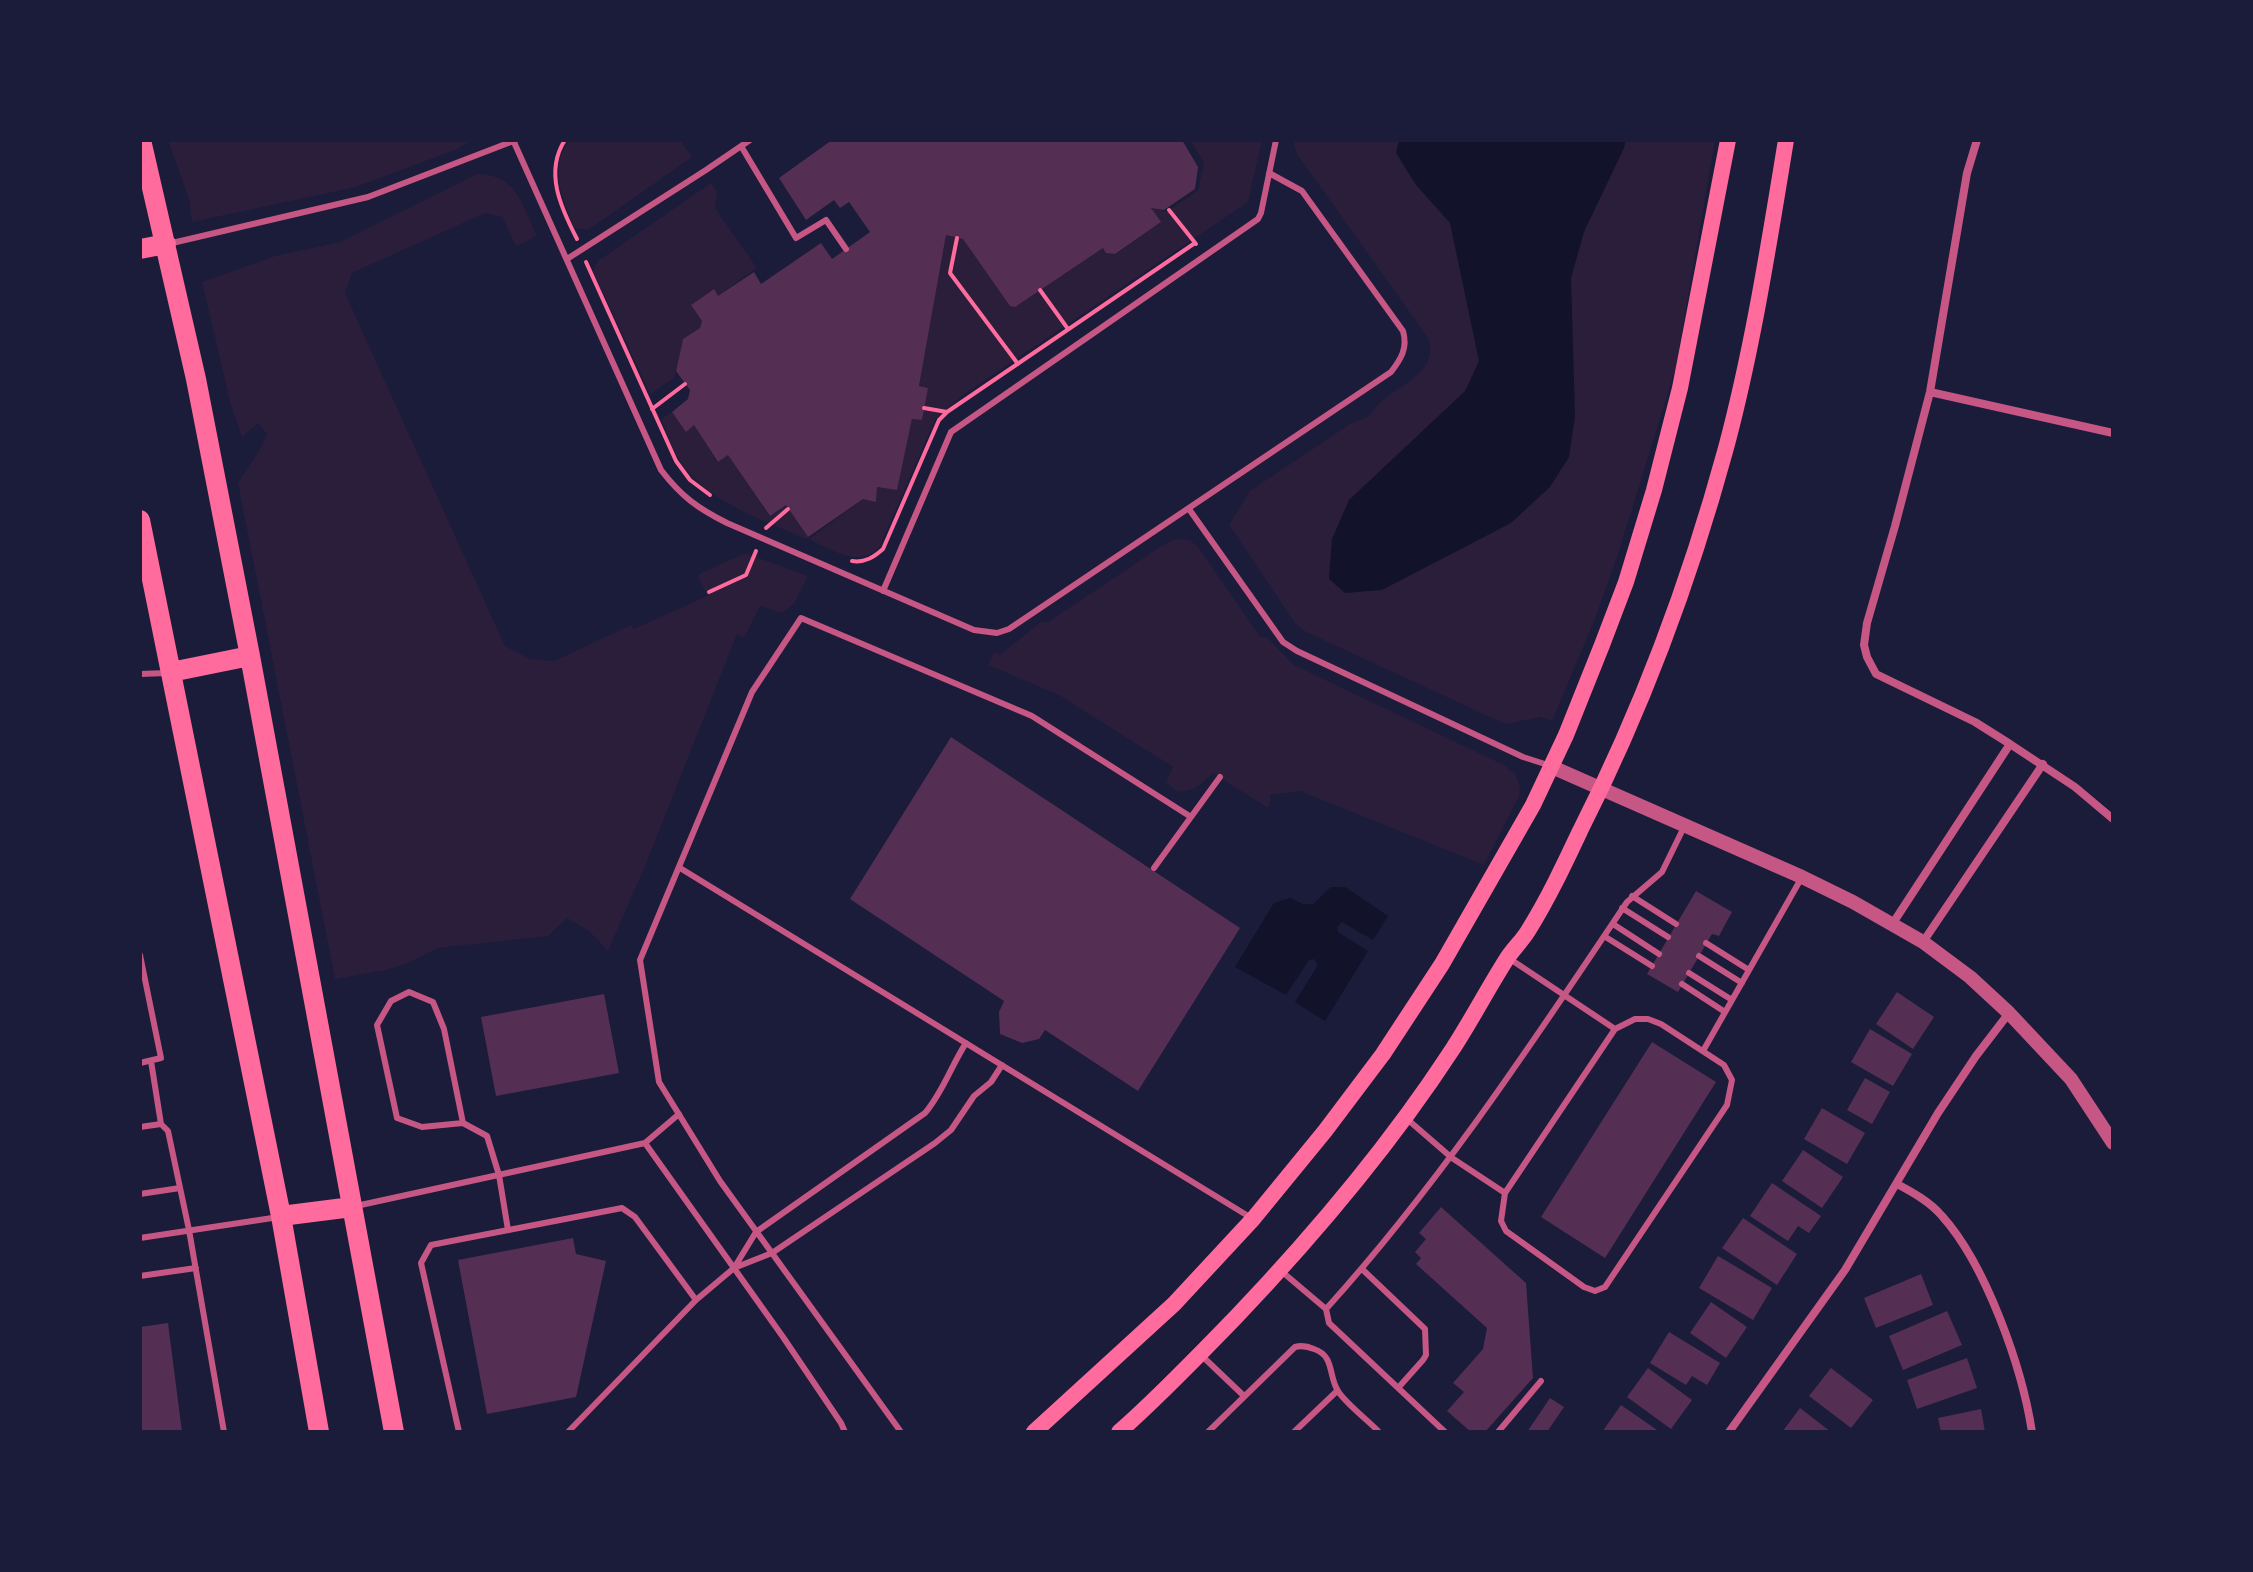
<!DOCTYPE html>
<style>
body{margin:0}
#map{position:relative;width:2253px;height:1572px;overflow:hidden;background:#1b1b3a;font-family:Montserrat,sans-serif}
canvas{display:block}
.frame{position:absolute;inset:0;border:142px solid #1b1b3a;pointer-events:none}
</style>
<div id="map">
<canvas width="2253" height="1572"></canvas>
<div class="frame"></div>
</div>
<script>
const ctx = document.querySelector('canvas').getContext('2d');
ctx.lineJoin = 'round';
function fill(path, color) { ctx.fillStyle = color; ctx.fill(path, 'evenodd'); }
function strokePath(path, color, width, dash) { ctx.strokeStyle = color; ctx.lineWidth = width; ctx.lineCap = dash ? 'butt' : 'round'; ctx.setLineDash(dash || []); ctx.stroke(path); }
fill(new Path2D(`
 M 168,140 L 472,140 L 455,150 L 356,187 L 192,222 L 189,199 Z
 M 570,140 L 680,140 L 692,157 L 588,230 L 574,228 C 564,199 546,168 570,140 Z
 M 1190,140 L 1262,140 L 1248,202 L 963,395 L 936,418 L 879,548 C 859,569 830,549 809,539 L 863,499 L 876,501 L 877,487 L 897,490 L 912,419 L 922,420 L 927,388 L 919,386 L 946,235 L 963,239 L 1010,305 L 1015,307 L 1103,248 L 1107,253 L 1116,254 L 1160,223 L 1151,208 L 1167,212 L 1198,190 L 1204,162 Z
 M 1295,140 L 1715,140 L 1676,367 L 1619,551 L 1595,619 L 1552,721 L 1540,717 L 1505,724 L 1306,632 L 1295,623 L 1229,525 L 1250,491 L 1353,422 C 1372,419 1371,410 1383,400 C 1404,383 1439,370 1428,338 L 1297,154 L 1294,145 Z
 M 477,174 C 517,174 522,205 537,236 L 516,246 L 502,217 L 485,213 L 352,273 L 345,293 L 505,646 L 530,659 L 554,661 L 631,625 L 634,629 L 707,596 L 698,576 L 699,574 L 745,553 L 808,576 L 794,604 L 782,613 L 760,606 L 744,638 L 737,634 L 646,864 L 608,951 L 589,931 L 567,918 L 548,936 L 438,948 L 406,964 L 386,970 L 335,979 L 238,483 L 258,453 L 267,434 L 258,423 L 242,437 L 230,402 L 202,282 L 275,256 L 340,242 Z
 M 711,183 L 717,192 L 715,208 L 757,268 L 718,296 L 713,289 L 691,305 L 702,321 L 700,328 L 683,339 L 674,378 L 650,394 L 593,271 L 598,261 Z
 M 672,412 L 686,431 L 694,425 L 717,462 L 728,455 L 769,516 L 786,505 L 808,537 L 806,539 C 766,521 709,503 683,465 C 673,452 668,434 661,419 Z
 M 1176,539 L 1190,540 L 1198,547 L 1261,638 L 1267,637 L 1294,665 L 1508,767 L 1507,769 L 1515,773 L 1520,787 L 1519,796 L 1484,865 L 1300,791 L 1270,795 L 1271,800 L 1268,808 L 1213,773 C 1199,785 1198,790 1178,792 L 1166,782 L 1173,767 L 1059,695 L 988,665 L 994,652 L 1001,654 L 1041,622 L 1048,622 L 1163,545 Z`), '#2a1e3b');
fill(new Path2D(`
 M 1399,140 L 1626,140 L 1624,148 L 1584,232 L 1571,278 L 1575,416 L 1569,457 L 1550,487 L 1511,523 L 1382,590 L 1345,593 L 1329,579 L 1332,539 L 1349,500 L 1465,391 L 1479,361 L 1450,223 L 1416,185 L 1396,153 Z
 M 1331,887 L 1345,887 L 1388,916 L 1373,940 L 1342,922 L 1337,927 L 1338,932 L 1368,951 L 1325,1021 L 1295,1002 L 1318,965 L 1314,959 L 1309,960 L 1286,995 L 1235,967 L 1274,903 L 1290,898 L 1303,904 L 1313,904 Z`), '#12122b');
fill(new Path2D(`
 M 832,140 L 1182,140 L 1198,167 L 1195,189 L 1164,210 L 1151,208 L 1161,222 L 1115,254 L 1106,253 L 1103,248 L 1015,307 L 1010,306 L 963,239 L 946,235 L 919,386 L 928,388 L 922,420 L 912,419 L 897,490 L 877,487 L 876,502 L 863,499 L 808,537 L 786,505 L 770,516 L 728,455 L 718,462 L 694,425 L 686,432 L 672,412 L 688,399 L 690,390 L 676,371 L 683,339 L 700,328 L 702,321 L 691,305 L 714,289 L 718,296 L 754,272 L 761,284 L 821,243 L 832,259 L 870,232 L 849,202 L 840,208 L 834,200 L 806,220 L 779,178 Z
 M 951,737 L 1240,928 L 1138,1091 L 1045,1030 L 1039,1039 L 1022,1043 L 1000,1034 L 999,1012 L 1004,1001 L 850,899 Z
 M 1696,891 L 1732,912 L 1719,936 L 1712,934 L 1678,992 L 1647,974 Z
 M 1897,992 L 1934,1017 L 1913,1049 L 1876,1024 Z
 M 604,994 L 619,1073 L 496,1096 L 481,1017 Z
 M 1870,1029 L 1912,1054 L 1893,1086 L 1851,1062 Z
 M 1652,1042 L 1716,1082 L 1605,1258 L 1541,1217 Z
 M 1865,1078 L 1890,1092 L 1872,1124 L 1847,1110 Z
 M 1822,1108 L 1865,1133 L 1847,1164 L 1804,1139 Z
 M 1803,1150 L 1843,1177 L 1822,1208 L 1782,1181 Z
 M 1772,1183 L 1821,1216 L 1809,1233 L 1798,1226 L 1788,1241 L 1750,1216 Z
 M 1441,1207 L 1526,1283 L 1533,1378 L 1485,1432 L 1471,1432 L 1447,1411 L 1464,1392 L 1453,1383 L 1483,1349 L 1487,1328 L 1416,1264 L 1421,1258 L 1415,1252 L 1426,1239 L 1419,1233 Z
 M 1743,1218 L 1797,1254 L 1777,1285 L 1722,1248 Z
 M 573,1238 L 576,1254 L 606,1261 L 576,1397 L 487,1414 L 458,1260 Z
 M 1718,1256 L 1772,1288 L 1753,1320 L 1699,1288 Z
 M 1921,1274 L 1933,1305 L 1876,1328 L 1864,1298 Z
 M 1711,1302 L 1747,1327 L 1726,1358 L 1690,1333 Z
 M 1947,1311 L 1962,1345 L 1903,1370 L 1889,1336 Z
 M 168,1323 L 182,1432 L 140,1432 L 140,1327 Z
 M 1669,1332 L 1720,1363 L 1707,1385 L 1692,1376 L 1686,1385 L 1650,1363 Z
 M 1967,1358 L 1977,1388 L 1917,1409 L 1907,1380 Z
 M 1648,1368 L 1692,1400 L 1671,1429 L 1627,1397 Z
 M 1831,1368 L 1873,1400 L 1851,1428 L 1809,1396 Z
 M 1550,1398 L 1564,1407 L 1547,1432 L 1527,1432 Z
 M 1621,1405 L 1660,1432 L 1602,1432 Z
 M 1800,1408 L 1831,1432 L 1782,1432 Z
 M 1981,1409 L 1985,1432 L 1941,1432 L 1938,1418 Z`), '#542f53');
strokePath(new Path2D(`
 M 565,140 C 544,172 561,208 577,239
 M 1169,210 L 1196,244
 M 957,238 L 950,273 L 1018,364
 M 586,262 L 676,461 L 690,480 L 710,495
 M 1040,290 L 1068,329
 M 924,408 L 947,412
 M 652,409 L 685,384
 M 766,528 L 788,509
 M 852,561 C 865,563 874,557 883,549 L 939,420 L 947,412 L 1195,243
 M 709,592 L 746,575 L 756,551`), '#ff6b9d', 4);
strokePath(new Path2D(`
 M 513,140 L 661,470 C 681,496 697,508 727,523 L 974,630 L 997,633 L 1009,629 L 1391,372 C 1401,359 1408,348 1403,331 L 1302,191 L 1269,173
 M 741,146 L 796,238 L 826,220 L 846,249
 M 168,244 L 368,197 L 516,140
 M 567,259 L 706,170 L 750,140
 M 1189,509 L 1283,642 L 1297,651 L 1523,757 L 1548,765
 M 883,591 L 951,432 L 1258,219 L 1261,213 L 1276,140
 M 140,674 L 167,673
 M 680,868 L 1253,1219
 M 1154,868 L 1220,777
 M 1632,896 L 1676,924
 M 1622,908 L 1668,937
 M 1613,924 L 1659,954
 M 1604,936 L 1652,966
 M 1706,943 L 1749,970
 M 140,955 L 161,1058 L 140,1063
 M 1699,956 L 1742,983
 M 1689,973 L 1732,1000
 M 1682,984 L 1725,1012
 M 1703,1051 L 1802,877
 M 151,1061 L 161,1124
 M 1407,1119 L 1452,1158 L 1505,1193 L 1501,1221 L 1506,1231 L 1584,1287 L 1595,1291 L 1605,1287 L 1727,1105 L 1732,1080 L 1724,1065 L 1661,1024 L 1648,1019 L 1635,1019 L 1615,1029 L 1510,959
 M 463,1123 L 444,1029 L 433,1002 L 409,992 L 391,1001 L 377,1025 L 397,1118 L 422,1127 L 463,1123 L 487,1136 L 499,1175 L 508,1230
 M 140,1127 L 161,1124 L 168,1131 L 189,1230 L 224,1432
 M 645,1143 L 783,1337 L 841,1423 L 845,1432
 M 1505,1193 L 1615,1029
 M 140,1194 L 180,1188
 M 356,1206 L 645,1143 L 679,1114
 M 140,1238 L 279,1217
 M 734,1268 L 756,1232 L 925,1113 C 943,1092 951,1066 966,1043
 M 1362,1269 L 1425,1329 L 1426,1355 L 1423,1360 L 1398,1388
 M 1280,1270 L 1326,1309
 M 140,1276 L 196,1268
 M 1201,1355 L 1244,1396
 M 459,1432 L 421,1263 L 431,1245 L 622,1208 L 635,1217 L 696,1300
 M 568,1432 L 696,1300 L 734,1268 L 772,1253 L 935,1143 L 951,1130 L 974,1096 L 991,1082 L 1002,1065
 M 901,1432 L 720,1181 L 659,1082 L 640,960 L 752,692 L 801,618 L 1032,716 L 1191,817
 M 1208,1432 L 1295,1347 C 1302,1345 1307,1346 1314,1349 C 1335,1356 1328,1376 1338,1391 C 1345,1403 1369,1421 1379,1432
 M 1294,1432 L 1337,1391
 M 1445,1432 L 1329,1323 L 1326,1309 C 1440,1183 1533,1042 1627,902 L 1662,872 L 1684,827
 M 1498,1432 L 1541,1381`), '#c65784', 6);
strokePath(new Path2D(`
 M 1977,140 L 1967,173 L 1930,392 L 1895,526 L 1867,623 L 1864,645 L 1867,657 L 1876,674 L 1975,722 L 2010,744 L 2075,787 L 2113,819
 M 1930,392 L 2113,433
 M 1893,923 L 2010,744
 M 1923,942 L 2043,764
 M 1897,1184 C 1914,1193 1930,1202 1942,1216 C 1986,1265 2022,1367 2032,1432
 M 1729,1432 L 1845,1270 L 1938,1113 L 1976,1056 L 2009,1013`), '#c65784', 8);
strokePath(new Path2D(`
 M 1552,767 L 1802,877 L 1853,902 L 1923,942 L 1970,977 L 2009,1013 L 2071,1079 L 2113,1143`), '#c65784', 14);
strokePath(new Path2D(`
 M 1034,1432 L 1174,1304 L 1253,1219 L 1325,1131 L 1383,1054 L 1442,964 L 1533,805 L 1566,735 L 1602,645 L 1626,582 L 1654,490 L 1680,388 L 1728,140
 M 1119,1432 C 1160,1396 1198,1356 1236,1317 C 1315,1234 1390,1145 1452,1050 C 1471,1021 1487,990 1506,960 C 1512,950 1522,941 1528,931 C 1548,899 1564,865 1580,831 C 1642,709 1690,580 1726,448 C 1753,347 1769,243 1786,140`), '#ff6b9d', 16);
strokePath(new Path2D(`
 M 141,140 L 196,379 L 250,656 L 394,1432
 M 140,249 L 166,244
 M 140,520 L 281,1216 L 319,1432
 M 171,672 L 250,656
 M 281,1216 L 352,1207`), '#ff6b9d', 20);
</script>
